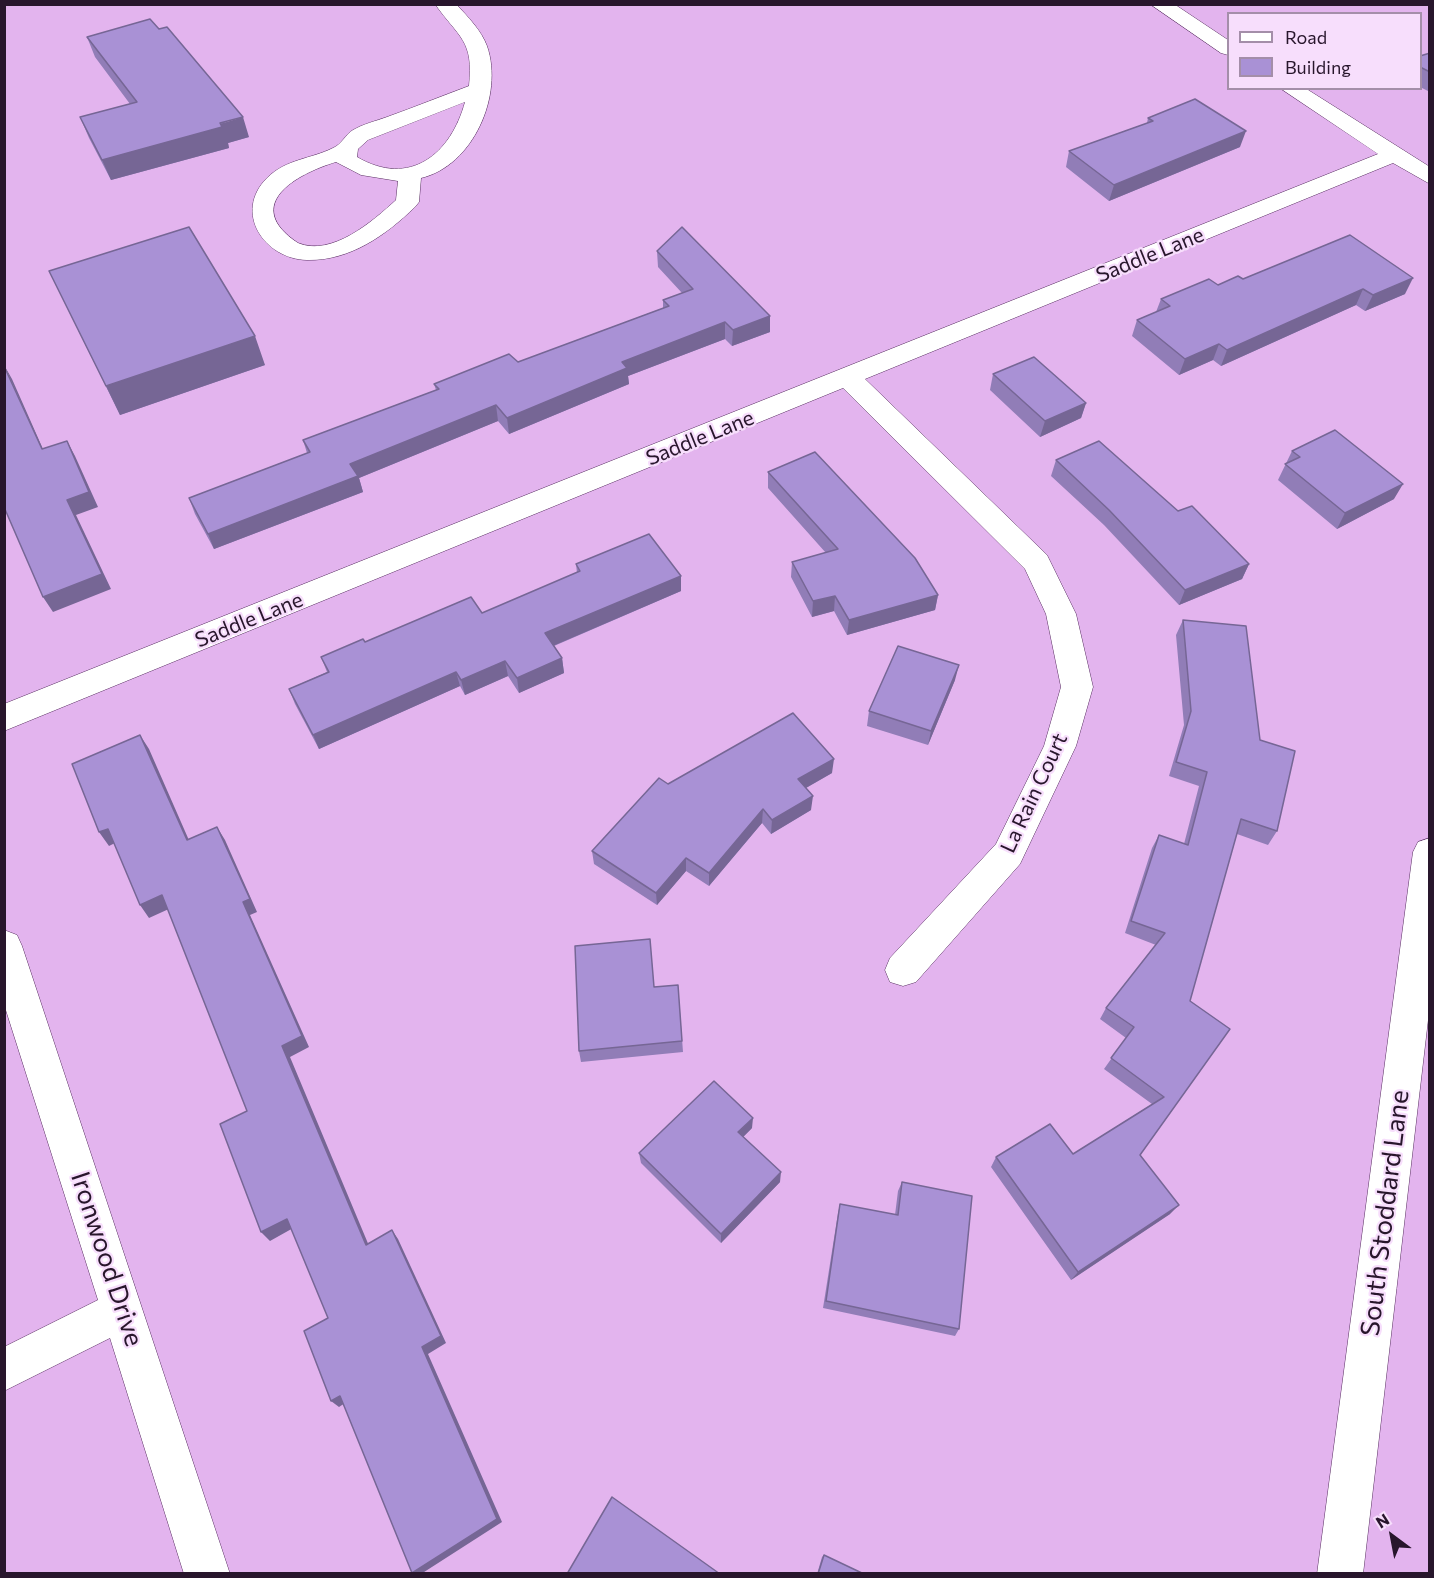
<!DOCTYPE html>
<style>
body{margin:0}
#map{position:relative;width:1434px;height:1578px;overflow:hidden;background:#e3b4ee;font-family:Commissioner,sans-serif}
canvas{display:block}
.frame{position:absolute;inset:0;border:6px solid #28162c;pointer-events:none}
.legend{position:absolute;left:1227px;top:12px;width:195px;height:78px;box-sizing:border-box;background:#f7defc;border:2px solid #a48ea9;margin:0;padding:8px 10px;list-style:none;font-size:18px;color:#28162c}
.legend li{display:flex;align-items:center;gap:12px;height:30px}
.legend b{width:30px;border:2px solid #a48ea9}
.north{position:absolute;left:1362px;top:1506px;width:60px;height:60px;-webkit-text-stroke:4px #f7defc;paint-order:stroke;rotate:328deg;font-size:16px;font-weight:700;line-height:24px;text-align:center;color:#28162c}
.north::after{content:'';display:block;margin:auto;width:21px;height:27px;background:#28162c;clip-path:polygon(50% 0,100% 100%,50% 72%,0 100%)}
</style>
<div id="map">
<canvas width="1434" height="1578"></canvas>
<div class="frame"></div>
<ul class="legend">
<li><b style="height:8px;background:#fff"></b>Road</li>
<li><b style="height:16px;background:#a991d5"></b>Building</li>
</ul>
<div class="north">N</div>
</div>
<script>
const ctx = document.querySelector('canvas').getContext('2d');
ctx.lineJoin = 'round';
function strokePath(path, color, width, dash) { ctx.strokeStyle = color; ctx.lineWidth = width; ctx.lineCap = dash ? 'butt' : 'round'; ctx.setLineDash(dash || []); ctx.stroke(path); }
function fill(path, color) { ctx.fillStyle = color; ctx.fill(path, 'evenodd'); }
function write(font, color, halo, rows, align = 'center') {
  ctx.font = font + ' Commissioner,sans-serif'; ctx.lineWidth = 4.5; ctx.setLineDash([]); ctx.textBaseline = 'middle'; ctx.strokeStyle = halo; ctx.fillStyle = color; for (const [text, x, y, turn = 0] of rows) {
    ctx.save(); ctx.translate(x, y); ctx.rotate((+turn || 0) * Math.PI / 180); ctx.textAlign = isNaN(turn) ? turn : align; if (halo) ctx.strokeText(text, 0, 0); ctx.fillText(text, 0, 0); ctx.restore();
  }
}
const minor = new Path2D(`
 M 435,4 L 456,4 C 468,17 481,30 487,46 C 504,95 473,166 421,178 L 419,202 L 415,207 C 386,235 350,261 307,260 C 264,259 233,212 267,178 C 286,159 311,159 333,148 C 341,145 346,134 353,130 C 363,124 376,121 387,117 C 415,107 442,96 469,86 C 474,40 459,38 435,4 ZM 465,102 C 451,154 410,188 357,157 L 358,149 L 368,140 ZM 336,162 L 361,175 L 398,181 L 396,200 C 373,221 332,257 298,243 C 241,205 296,174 336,162 Z
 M 1150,4 L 1174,4 L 1228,40 L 1228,55 L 1221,53 Z
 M 1280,88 L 1305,88 L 1430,167 L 1430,184 L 1393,163 L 865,379 L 1047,555 L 1076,614 L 1093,687 L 1076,746 L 1020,864 L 916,982 L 903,986 L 890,982 L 885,970 L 890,958 L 996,844 L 1044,746 L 1061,687 L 1046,614 L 1025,569 L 843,388 L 4,731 L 4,704 L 1378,154 Z
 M 1430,838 L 1430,1003 L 1363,1574 L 1317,1574 L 1413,852 L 1418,842 Z
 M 4,930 L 17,935 L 22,946 L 230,1574 L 184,1574 L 110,1338 L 4,1391 L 4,1347 L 98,1300 L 4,1004 Z`);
strokePath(minor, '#583061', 1);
fill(minor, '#fff');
fill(new Path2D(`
 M 87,37 L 249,137 L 228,143 L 229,148 L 111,180 L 89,138 L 80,117 L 130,104 L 95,57 Z
 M 1430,53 L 1430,92 L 1420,87 L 1420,56 Z
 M 1148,118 L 1240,147 L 1109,201 L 1066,167 L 1069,151 L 1147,123 Z
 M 1350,235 L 1405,294 L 1365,311 L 1356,305 L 1221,366 L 1213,360 L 1179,375 L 1132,336 L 1137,320 L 1156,312 L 1161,299 L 1243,279 Z
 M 657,251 L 770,316 L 770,332 L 732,346 L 725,339 L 628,376 L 629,384 L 509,434 L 498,421 L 359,478 L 363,492 L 214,549 L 195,514 L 189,498 L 307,453 L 303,440 L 436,390 L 434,384 L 518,362 L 663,308 L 663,300 L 682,293 L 658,267 Z
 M 49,271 L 265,365 L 120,415 Z
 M 993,374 L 1086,403 L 1081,418 L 1040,437 L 990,390 Z
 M 1292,451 L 1394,499 L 1337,529 L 1278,480 Z
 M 1056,460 L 1178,511 L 1249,564 L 1242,579 L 1179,605 L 1104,525 L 1051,476 Z
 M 768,472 L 938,595 L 935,610 L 847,635 L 834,611 L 812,617 L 791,577 L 792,562 L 826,553 L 768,488 Z
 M 576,564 L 681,576 L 681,591 L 554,646 L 562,658 L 564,673 L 519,693 L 508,676 L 465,695 L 460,686 L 319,749 L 295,704 L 289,689 L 327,672 L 321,657 L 365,642 L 482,613 L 577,573 Z
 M 1183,620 L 1260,740 L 1277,831 L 1268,845 L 1237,834 L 1190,1001 L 1230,1029 L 1140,1155 L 1170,1214 L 1071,1280 L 991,1167 L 996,1157 L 1073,1154 L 1152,1104 L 1104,1069 L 1126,1038 L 1100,1019 L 1106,1008 L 1156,945 L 1125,933 L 1152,848 L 1159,835 L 1184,844 L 1199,786 L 1169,776 L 1184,725 L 1176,635 Z
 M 955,680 L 928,745 L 867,726 L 869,711 Z
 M 832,773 L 806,788 L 811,810 L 771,834 L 762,823 L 709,886 L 686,871 L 657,905 L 594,864 L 592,851 L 668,784 Z
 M 678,985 L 683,1052 L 581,1062 L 579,1051 L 654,987 Z
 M 752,1128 L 743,1137 L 780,1182 L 721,1243 L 641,1163 L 639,1153 Z
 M 902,1182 L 959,1329 L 955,1336 L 823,1308 L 838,1213 L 840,1204 L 895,1215 L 898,1191 Z
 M 824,1555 L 864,1574 L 817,1574 L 822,1557 Z`), '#917db7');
fill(new Path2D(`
 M 243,117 L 249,137 L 228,143 L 229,148 L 111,180 L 102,160 Z
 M 1246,131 L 1240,147 L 1109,201 L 1114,185 Z
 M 1413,278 L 1405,294 L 1365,311 L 1373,295 Z
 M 1363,289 L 1356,305 L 1221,366 L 1227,350 Z
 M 770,316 L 770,332 L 732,346 L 733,330 Z
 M 725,322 L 725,339 L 628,376 L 629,384 L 509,434 L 507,418 L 622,362 Z
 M 255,336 L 265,365 L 120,415 L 106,386 Z
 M 1219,344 L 1213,360 L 1179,375 L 1185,359 Z
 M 4,365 L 12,379 L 50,465 L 42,449 Z
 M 1086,403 L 1081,418 L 1040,437 L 1045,421 Z
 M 496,405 L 498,421 L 359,478 L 363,492 L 214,549 L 208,534 L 350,464 Z
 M 67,441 L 75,456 L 98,507 L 76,515 L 111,589 L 53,612 L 43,597 Z
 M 1403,484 L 1394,499 L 1337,529 L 1345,513 Z
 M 1249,564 L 1242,579 L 1179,605 L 1185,590 Z
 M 681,576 L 681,591 L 548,648 L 545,633 Z
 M 938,595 L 935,610 L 847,635 L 849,620 Z
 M 835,596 L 834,611 L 812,617 L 813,601 Z
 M 562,658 L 564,673 L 519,693 L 517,678 Z
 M 505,661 L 508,676 L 465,695 L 461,680 Z
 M 959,665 L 955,680 L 928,745 L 931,731 Z
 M 456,672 L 460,686 L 319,749 L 313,735 Z
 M 140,735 L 149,749 L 195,854 L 187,840 Z
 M 834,759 L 832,773 L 797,793 L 798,779 Z
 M 813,796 L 811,810 L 771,834 L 772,820 Z
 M 763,809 L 762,823 L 709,886 L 709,873 Z
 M 217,827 L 225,840 L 257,912 L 250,915 L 309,1047 L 290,1057 L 372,1253 L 366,1245 L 282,1046 L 243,902 Z
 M 108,829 L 117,842 L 109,846 L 99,832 Z
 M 686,858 L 686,871 L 657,905 L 656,893 Z
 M 162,895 L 171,908 L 149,918 L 140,905 Z
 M 753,1118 L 752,1128 L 738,1142 L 738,1132 Z
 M 781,1172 L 780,1182 L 721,1243 L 721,1234 Z
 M 1179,1205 L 1170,1214 L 1071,1280 L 1078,1272 Z
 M 287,1219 L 295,1227 L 270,1241 L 261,1232 Z
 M 392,1230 L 398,1239 L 446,1343 L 428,1354 L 502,1522 L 421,1574 L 412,1573 L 422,1347 Z
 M 340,1396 L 348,1401 L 339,1407 L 331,1401 Z`), '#766695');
const building = new Path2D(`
 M 150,19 L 159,29 L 167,27 L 243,117 L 220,123 L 222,127 L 102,160 L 80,117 L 137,102 L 87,37 Z
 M 1430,53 L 1430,72 L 1420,67 L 1420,56 Z
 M 1195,99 L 1246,131 L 1114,185 L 1069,151 L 1153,121 L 1148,118 Z
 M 189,227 L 255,336 L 106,386 L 49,271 Z
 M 682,227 L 770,316 L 733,330 L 725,322 L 622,362 L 627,368 L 507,418 L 496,405 L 350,464 L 358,476 L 208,534 L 189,498 L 310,452 L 303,440 L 439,389 L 434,384 L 509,354 L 518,362 L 669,306 L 663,300 L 693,289 L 657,251 Z
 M 1350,235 L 1413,278 L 1373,295 L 1363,289 L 1227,350 L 1219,344 L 1185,359 L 1137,320 L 1170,306 L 1161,299 L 1209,279 L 1218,285 L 1238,276 L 1243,279 Z
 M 1034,357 L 1086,403 L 1045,421 L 993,374 Z
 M 4,366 L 42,449 L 67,441 L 89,492 L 67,500 L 102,574 L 43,597 L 4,507 Z
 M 1335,430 L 1403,484 L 1345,513 L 1285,464 L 1300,457 L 1292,451 Z
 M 1099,441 L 1178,511 L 1192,506 L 1249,564 L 1185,590 L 1109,510 L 1056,460 Z
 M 815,452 L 915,558 L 938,595 L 849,620 L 835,596 L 813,601 L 792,562 L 838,549 L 768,472 Z
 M 649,534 L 681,576 L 545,633 L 562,658 L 517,678 L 505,661 L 461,680 L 456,672 L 313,735 L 289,689 L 329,672 L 321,657 L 363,639 L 365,642 L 471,597 L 482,613 L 580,571 L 576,564 Z
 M 1183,620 L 1246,626 L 1260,740 L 1295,751 L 1277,831 L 1241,819 L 1190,1001 L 1230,1029 L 1140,1155 L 1179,1205 L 1078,1272 L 996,1157 L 1050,1124 L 1073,1154 L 1164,1097 L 1111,1058 L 1134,1027 L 1106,1008 L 1165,933 L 1131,921 L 1159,835 L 1188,845 L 1207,772 L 1176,762 L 1191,711 Z
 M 898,646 L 959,665 L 931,731 L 869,711 Z
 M 793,713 L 834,759 L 798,779 L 813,796 L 772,820 L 763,809 L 709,873 L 686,858 L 656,893 L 592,851 L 659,778 L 668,784 Z
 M 140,735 L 187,840 L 217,827 L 250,899 L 243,902 L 302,1036 L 282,1046 L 366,1245 L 392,1230 L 441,1336 L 422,1347 L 497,1519 L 412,1573 L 340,1396 L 331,1401 L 304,1331 L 328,1318 L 287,1219 L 261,1232 L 220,1124 L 247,1111 L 162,895 L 140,905 L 108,829 L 99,832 L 72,764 Z
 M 650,939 L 654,987 L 678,985 L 682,1041 L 579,1051 L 575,946 Z
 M 714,1081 L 753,1118 L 738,1132 L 781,1172 L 721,1234 L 639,1153 Z
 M 902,1182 L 972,1196 L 959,1329 L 826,1301 L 840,1204 L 898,1215 Z
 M 612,1497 L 720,1574 L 567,1574 Z
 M 824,1555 L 864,1574 L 818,1574 Z`);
fill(building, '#a991d5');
strokePath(building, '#766695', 1.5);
write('21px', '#28162c', '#f7defc', [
 ["Saddle Lane",1150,255,-22],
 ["Saddle Lane",700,438,-22],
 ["Saddle Lane",249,620,-22],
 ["La Rain Court",1034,793,-65]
]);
write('26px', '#28162c', '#f7defc', [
 ["South Stoddard Lane",1385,1213,-83],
 ["Ironwood Drive",107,1259,72]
]);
</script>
